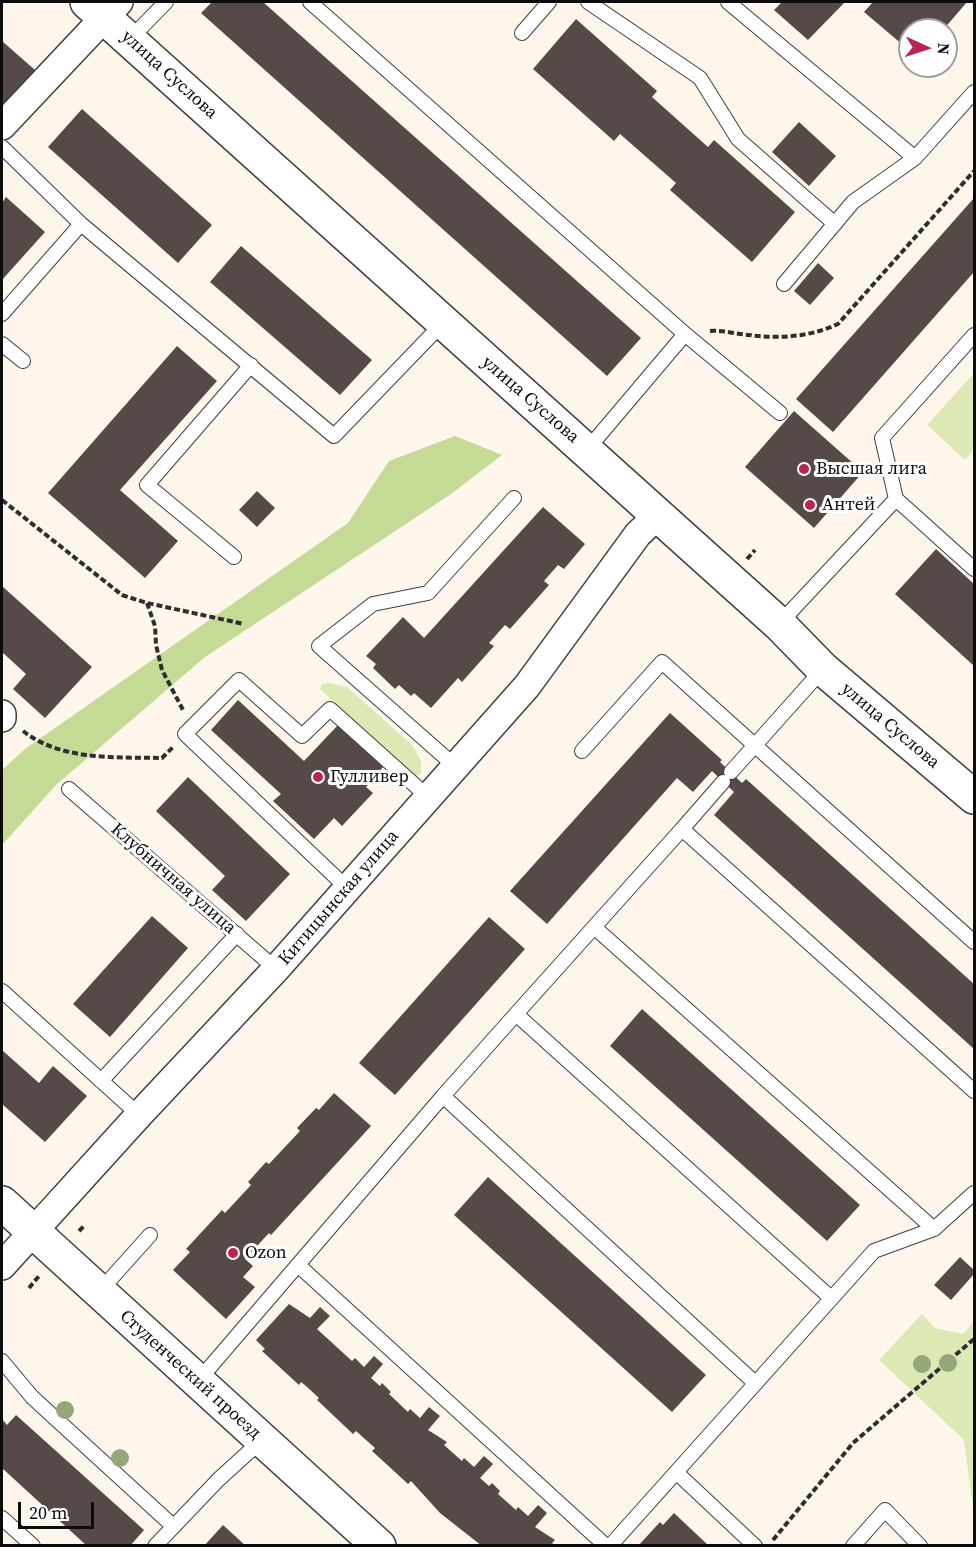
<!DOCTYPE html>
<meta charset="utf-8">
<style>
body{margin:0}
#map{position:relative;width:976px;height:1547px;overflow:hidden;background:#fff6eb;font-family:"Source Serif 4",serif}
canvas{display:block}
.frame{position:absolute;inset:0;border:3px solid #0c0c0c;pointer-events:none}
.north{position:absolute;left:898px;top:18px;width:60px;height:60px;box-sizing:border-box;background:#fff;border:2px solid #9e9e9e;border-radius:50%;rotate:93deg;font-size:16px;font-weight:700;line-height:24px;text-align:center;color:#0c0c0c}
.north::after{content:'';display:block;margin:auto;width:21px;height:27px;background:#bc2450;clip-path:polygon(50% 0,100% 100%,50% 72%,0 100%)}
.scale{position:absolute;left:18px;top:1502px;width:76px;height:27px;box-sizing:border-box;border:3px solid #0c0c0c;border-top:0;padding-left:8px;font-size:18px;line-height:21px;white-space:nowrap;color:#0c0c0c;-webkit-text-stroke:4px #fff;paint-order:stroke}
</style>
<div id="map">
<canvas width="976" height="1547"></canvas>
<div class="frame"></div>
<div class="north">N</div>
<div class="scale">20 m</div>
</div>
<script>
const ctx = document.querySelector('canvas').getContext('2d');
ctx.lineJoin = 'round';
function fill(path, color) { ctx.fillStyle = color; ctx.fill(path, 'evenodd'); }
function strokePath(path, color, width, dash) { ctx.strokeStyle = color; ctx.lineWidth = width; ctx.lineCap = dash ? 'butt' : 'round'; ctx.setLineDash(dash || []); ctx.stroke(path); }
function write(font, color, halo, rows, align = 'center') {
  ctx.font = font + ' "Source Serif 4",serif'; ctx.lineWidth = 6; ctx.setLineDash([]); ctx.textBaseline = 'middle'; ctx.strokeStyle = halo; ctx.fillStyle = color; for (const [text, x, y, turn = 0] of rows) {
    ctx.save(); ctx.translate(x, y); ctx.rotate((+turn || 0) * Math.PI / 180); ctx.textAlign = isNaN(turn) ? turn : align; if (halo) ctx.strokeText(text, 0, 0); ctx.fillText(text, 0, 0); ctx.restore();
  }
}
fill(new Path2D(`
 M 974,373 L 974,449 L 965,460 L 927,425 Z
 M 329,683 L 347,687 L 413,746 L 421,761 L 421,774 L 415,777 L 320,689 L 322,684 Z
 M 922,1314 L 935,1328 L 963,1334 L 974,1321 L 974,1516 L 964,1440 L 879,1360 Z`), '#dde9b5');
fill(new Path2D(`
 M 455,436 L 502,455 L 451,494 L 205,657 L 56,785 L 2,845 L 2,770 L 25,749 L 348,523 L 389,461 Z`), '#c4da95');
fill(new Path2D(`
 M 212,2 L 263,2 L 641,338 L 607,376 L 201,13 Z
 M 782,2 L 845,2 L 808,40 L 774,10 Z
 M 873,2 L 967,2 L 943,30 L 910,30 L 910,51 L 864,12 Z
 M 576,19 L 657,91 L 652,97 L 708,147 L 714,140 L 795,212 L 752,262 L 670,190 L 676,183 L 620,134 L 614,141 L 533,69 Z
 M 2,41 L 35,70 L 4,107 L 2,104 Z
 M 82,109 L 212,225 L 178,263 L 48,147 Z
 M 799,122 L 836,156 L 809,186 L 772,152 Z
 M 6,197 L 45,232 L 2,280 L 2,203 Z
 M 974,198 L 974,272 L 833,432 L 796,399 Z
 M 241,246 L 372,360 L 340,395 L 210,282 Z
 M 818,263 L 834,278 L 810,305 L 794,291 Z
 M 177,346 L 217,381 L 120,490 L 178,541 L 145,578 L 48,493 Z
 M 794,411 L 863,472 L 814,528 L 745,467 Z
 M 257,491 L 275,508 L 257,527 L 239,510 Z
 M 543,507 L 585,544 L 564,569 L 558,565 L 544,581 L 549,585 L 510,629 L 505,625 L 489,643 L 494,646 L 462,682 L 458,678 L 431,708 L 414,693 L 411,696 L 399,685 L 395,689 L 373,668 L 376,664 L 366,656 L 403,617 L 424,638 Z
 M 936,549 L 974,584 L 974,666 L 895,594 Z
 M 2,586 L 92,667 L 45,718 L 13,689 L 26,674 L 2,652 Z
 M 238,700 L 304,761 L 338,725 L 383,767 L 366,787 L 373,793 L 342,826 L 334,818 L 314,839 L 273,801 L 281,794 L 211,730 Z
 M 670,713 L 722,760 L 720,762 L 742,783 L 746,779 L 974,984 L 974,1049 L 714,815 L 734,792 L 712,771 L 693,792 L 677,778 L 547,924 L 510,891 Z
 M 188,777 L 290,874 L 246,921 L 212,890 L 225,876 L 156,811 Z
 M 152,916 L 188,948 L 110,1037 L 73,1004 Z
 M 489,917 L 525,949 L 395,1095 L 359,1063 Z
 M 642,1009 L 860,1205 L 827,1241 L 610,1046 Z
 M 2,1050 L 39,1083 L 53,1066 L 87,1096 L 45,1142 L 2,1104 Z
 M 334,1093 L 371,1126 L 271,1235 L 269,1233 L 245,1259 L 253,1266 L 243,1277 L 255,1287 L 226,1319 L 173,1270 L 190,1252 L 186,1249 L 222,1210 L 225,1213 L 251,1185 L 248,1182 L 266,1162 L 269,1164 L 300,1131 L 297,1128 L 316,1108 L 319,1110 Z
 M 488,1177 L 706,1375 L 672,1412 L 454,1215 Z
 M 960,1257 L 974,1270 L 974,1274 L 951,1300 L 934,1285 Z
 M 289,1304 L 310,1318 L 320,1307 L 330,1316 L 317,1329 L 352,1361 L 355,1358 L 364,1367 L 374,1356 L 383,1364 L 371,1378 L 380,1386 L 382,1383 L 391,1392 L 389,1394 L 408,1412 L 410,1409 L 420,1418 L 429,1407 L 440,1416 L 428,1430 L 447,1442 L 444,1445 L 462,1461 L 464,1458 L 474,1467 L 484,1456 L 493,1464 L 480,1478 L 489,1486 L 492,1483 L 500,1491 L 498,1494 L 516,1510 L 518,1507 L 528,1516 L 538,1505 L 547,1513 L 535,1527 L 555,1540 L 552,1543 L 555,1546 L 482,1546 L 440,1513 L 411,1481 L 408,1484 L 395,1472 L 372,1451 L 375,1448 L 356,1431 L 353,1434 L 317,1400 L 319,1398 L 306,1386 L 301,1382 L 299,1385 L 262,1351 L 265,1349 L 256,1340 Z
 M 16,1415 L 144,1530 L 130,1546 L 87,1546 L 2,1468 L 2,1419 L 7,1425 Z
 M 674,1513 L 709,1546 L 638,1546 L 660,1522 L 663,1525 Z
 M 223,1525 L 246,1546 L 204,1546 Z`), '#554a48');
const service = new Path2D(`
 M 310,2 L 685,334 L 780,413
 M 588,2 L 700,78 L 738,139 L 835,224
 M 728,2 L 915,158
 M 522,33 L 549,2
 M 130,39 L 166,2
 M 2,147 L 81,224 L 334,436 L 443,323
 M 784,284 L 853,202 L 915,158 L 974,92
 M 2,314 L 81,224
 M 2,344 L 23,361
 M 586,451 L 685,334
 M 896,499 L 882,438 L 974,335
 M 234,557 L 147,485 L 251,365
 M 779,624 L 896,499 L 974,569
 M 582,751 L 662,662 L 974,942
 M 456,767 L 319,646 L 373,604 L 428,593 L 514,498
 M 731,772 L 823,669
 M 69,789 L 276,969
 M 682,829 L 723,782
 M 347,888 L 185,734 L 239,680 L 302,736 L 330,709 L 428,797
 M 594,927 L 934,1229
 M 2,991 L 139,1115
 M 516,1014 L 443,1096 L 755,1383
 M 101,1081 L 237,934
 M 298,1265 L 606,1546
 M 99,1292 L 150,1235
 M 831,1298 L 516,1014 L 682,829 L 974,1091
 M 2,1361 L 32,1397 L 173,1526
 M 198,1381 L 443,1096
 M 676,1472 L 755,1546
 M 2,1518 L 33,1546
 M 155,1546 L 219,1479 L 262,1440
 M 610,1546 L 874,1251 L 934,1229 L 974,1193
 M 853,1546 L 885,1510 L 920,1546`);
const minor = new Path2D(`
 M 2,126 L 119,2
 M 2,714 L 2,718
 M 2,1266 L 139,1115 L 276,969 L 527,686 L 638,534 L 658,515`);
const tertiary = new Path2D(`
 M 87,2 L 779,624 L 823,669 L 974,797
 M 2,1203 L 379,1546`);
strokePath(service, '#3f3f3f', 16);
strokePath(minor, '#3f3f3f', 30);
strokePath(tertiary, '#3f3f3f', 36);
strokePath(new Path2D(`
 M 710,331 C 723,330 736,334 749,335 C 779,339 810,337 838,324 L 974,171
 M 2,500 L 122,595 L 147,603 L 244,624
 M 747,559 L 755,550
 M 147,603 L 155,626 L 156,645 L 162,670 L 183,710
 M 23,731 C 61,761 116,757 162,758 L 173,747
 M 79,1231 L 84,1226
 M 29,1288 L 39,1276
 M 773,1540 L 853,1443 L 974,1339`), '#2e2e2e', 4, [6, 3]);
strokePath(service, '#fff', 14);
strokePath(minor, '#fff', 27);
strokePath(tertiary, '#fff', 33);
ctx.fillStyle = '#94a67a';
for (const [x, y] of [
 [948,1363],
 [922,1364],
 [65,1410],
 [120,1458]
]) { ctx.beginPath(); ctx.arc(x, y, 9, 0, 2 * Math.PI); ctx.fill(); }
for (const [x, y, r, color] of [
 [804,469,6,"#bc2450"],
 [810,505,6,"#bc2450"],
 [318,777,6,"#bc2450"],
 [233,1253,6,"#bc2450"]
]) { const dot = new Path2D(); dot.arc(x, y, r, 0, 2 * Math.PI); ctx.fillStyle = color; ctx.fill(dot); strokePath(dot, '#fff', 2); }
write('18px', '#0c0c0c', '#fff', [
 ["улица Суслова",169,75,42],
 ["улица Суслова",530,400,41],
 ["улица Суслова",890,726,40],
 ["Клубничная улица",173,879,41],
 ["Китицынская улица",339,898,-49],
 ["Студенческий проезд",190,1375,42]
]);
write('18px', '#0c0c0c', '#fff', [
 ["Высшая лига",816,469],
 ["Антей",822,505],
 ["Гулливер",330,777],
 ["Ozon",245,1253]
], 'left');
</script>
